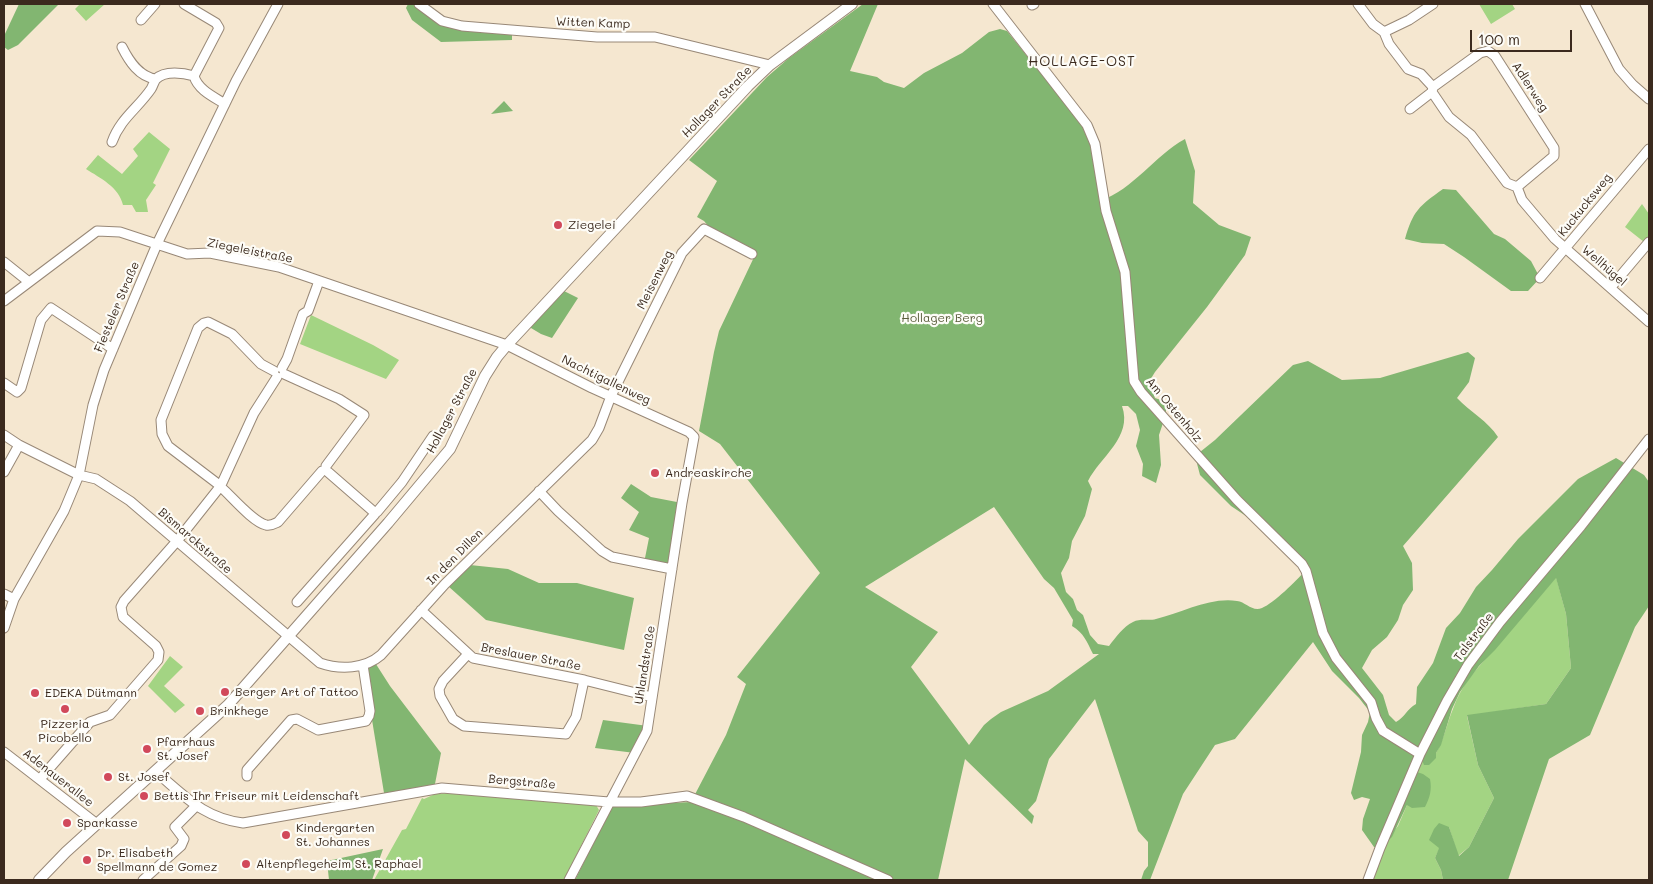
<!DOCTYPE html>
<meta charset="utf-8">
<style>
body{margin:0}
#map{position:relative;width:1653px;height:884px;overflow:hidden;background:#f5e7d0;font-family:Mali,sans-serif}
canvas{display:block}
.frame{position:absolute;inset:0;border:5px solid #3b2a1e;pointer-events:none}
.scale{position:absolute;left:1470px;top:30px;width:102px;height:22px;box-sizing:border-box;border:2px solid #3b2a1e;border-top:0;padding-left:6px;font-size:15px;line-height:18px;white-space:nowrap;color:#3b2a1e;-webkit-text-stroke:4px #fdfcf7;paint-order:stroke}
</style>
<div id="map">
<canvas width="1653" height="884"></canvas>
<div class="frame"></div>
<div class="scale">100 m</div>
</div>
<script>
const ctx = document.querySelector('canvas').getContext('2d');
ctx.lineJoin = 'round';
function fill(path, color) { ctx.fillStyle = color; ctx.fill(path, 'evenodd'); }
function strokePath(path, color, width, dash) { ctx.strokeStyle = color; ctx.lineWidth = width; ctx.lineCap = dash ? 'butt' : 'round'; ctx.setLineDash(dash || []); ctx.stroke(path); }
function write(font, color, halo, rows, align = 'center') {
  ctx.font = font + ' Mali,sans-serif'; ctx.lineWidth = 4.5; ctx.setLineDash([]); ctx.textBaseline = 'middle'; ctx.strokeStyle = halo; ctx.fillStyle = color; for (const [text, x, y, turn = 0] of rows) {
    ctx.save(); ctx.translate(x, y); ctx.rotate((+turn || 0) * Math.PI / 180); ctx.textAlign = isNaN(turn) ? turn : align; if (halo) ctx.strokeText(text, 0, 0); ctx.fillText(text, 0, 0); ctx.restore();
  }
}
fill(new Path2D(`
 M 80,4 L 105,4 L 86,21 L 75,9 Z
 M 1479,4 L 1512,4 L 1515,9 L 1491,24 Z
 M 149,132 L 170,149 L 153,183 L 156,185 L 146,200 L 148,212 L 136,212 L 132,205 L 123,205 C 119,187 100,178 86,169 L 98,155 L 122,174 L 138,156 L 133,149 Z
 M 1642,204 L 1649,214 L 1649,236 L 1644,242 L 1625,227 Z
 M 311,315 L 373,345 L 399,360 L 386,379 L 300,344 Z
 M 1556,577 L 1566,614 L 1571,668 L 1546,704 L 1467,716 L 1478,765 L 1494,798 L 1469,847 L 1458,856 L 1449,827 L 1435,858 L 1441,870 L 1443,880 L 1368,880 L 1380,848 L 1398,826 L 1407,805 L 1414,771 L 1420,754 L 1436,753 C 1444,739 1447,723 1453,709 C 1457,697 1463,687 1470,677 Z
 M 170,656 L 183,667 L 164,686 L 185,705 L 175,713 L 148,686 Z
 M 450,793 L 596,805 L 599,810 L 564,880 L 374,880 L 402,830 L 406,829 L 422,798 L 424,799 L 435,794 Z`), '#a3d483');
fill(new Path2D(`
 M 19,4 L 59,4 L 18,45 L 8,50 L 4,47 L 4,36 Z
 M 408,4 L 419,4 L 442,21 L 512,31 L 512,40 L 441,42 L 412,20 L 406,8 Z
 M 863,4 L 878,4 L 850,71 L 877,77 L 884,82 L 904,88 L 924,73 L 962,53 L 989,32 L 1000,29 L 1007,31 L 1084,127 L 1090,144 L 1100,201 C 1134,189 1154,156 1185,139 L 1195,171 L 1193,203 L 1219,225 L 1251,237 L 1245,255 L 1207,307 L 1155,372 L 1147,385 L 1152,390 L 1155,398 L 1164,401 L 1166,407 L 1166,414 L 1159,435 L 1161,465 L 1156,483 L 1142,476 L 1143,464 L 1136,446 L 1140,430 L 1136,414 L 1128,406 L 1122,406 C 1133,437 1100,457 1088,481 L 1092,489 L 1085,516 L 1072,541 L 1069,558 L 1061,573 L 1066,592 L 1073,599 L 1077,610 L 1083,615 L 1090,635 L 1098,644 L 1109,646 C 1116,637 1123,627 1133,622 C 1140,618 1149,621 1156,619 C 1182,613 1209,597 1237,601 C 1246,602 1252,612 1262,608 C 1274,603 1296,581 1305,571 L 1256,519 L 1246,516 L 1231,506 L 1200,475 L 1195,456 L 1215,440 L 1293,365 L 1308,361 L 1342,380 L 1380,378 L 1468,352 L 1475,358 L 1469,382 L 1457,398 C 1470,412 1488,421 1498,437 L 1403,546 L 1412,563 L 1413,590 L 1403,605 L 1398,620 L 1387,637 L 1372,650 L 1362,668 L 1383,695 L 1389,715 L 1396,722 C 1405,717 1407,709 1416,704 L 1417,687 L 1433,663 L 1446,628 L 1460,613 L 1476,587 L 1492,570 L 1518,539 L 1578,479 L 1616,458 L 1644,475 L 1649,482 L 1649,606 L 1635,627 L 1590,735 L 1549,759 L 1508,880 L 1443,880 L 1441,870 L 1435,858 L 1439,848 L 1429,840 L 1434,829 L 1439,823 L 1449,827 L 1459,856 L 1469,847 L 1494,798 L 1478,765 L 1467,715 L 1546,704 L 1571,668 L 1566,614 L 1556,578 L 1495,650 L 1479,666 L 1460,692 L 1452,709 L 1441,745 L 1436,753 L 1436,758 L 1429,765 L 1424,765 L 1420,755 L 1414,771 L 1423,774 L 1430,779 C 1432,790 1430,797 1425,807 L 1412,808 L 1407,805 L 1392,837 L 1380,848 L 1374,847 L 1362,830 L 1363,819 L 1370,799 L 1362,797 L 1354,800 L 1351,793 L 1361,752 L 1362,735 L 1368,722 L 1370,712 L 1359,698 L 1332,671 L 1313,642 L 1235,739 L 1215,745 L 1183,794 L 1150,880 L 1141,880 L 1144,871 L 1148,866 L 1148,842 L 1138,831 L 1095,699 L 1049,759 L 1036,801 L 1028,810 L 1034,816 L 1032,824 L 965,759 L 938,880 L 575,880 L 612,806 L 691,802 L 726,735 L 746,684 L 737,677 L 820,573 L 720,444 L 699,431 L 714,352 L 719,331 L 756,253 L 710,228 L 704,221 L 697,217 L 717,181 L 689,160 L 767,77 L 789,58 ZM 994,507 L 1044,579 L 1054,588 L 1073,620 L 1072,626 C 1084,633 1087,642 1093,654 L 1099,654 L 1048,691 L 1001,712 L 991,719 L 984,725 L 969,745 L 911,667 L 938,632 L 865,587 Z
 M 504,101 L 513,111 L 491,114 Z
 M 1443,189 L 1456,190 L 1494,234 L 1505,239 L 1531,261 L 1540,278 L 1528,291 L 1511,291 L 1464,257 L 1444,244 L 1422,243 L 1405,239 C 1413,211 1419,206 1443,189 Z
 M 560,289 L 578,298 L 552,338 L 541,334 L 526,325 Z
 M 631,484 L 651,497 L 682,503 L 672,569 L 644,563 L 649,538 L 629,530 L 639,512 L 621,498 Z
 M 470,565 L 508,569 L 539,583 L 577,583 L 634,598 L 624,650 L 486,620 L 448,586 Z
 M 374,661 L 390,686 L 441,753 L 434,789 L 385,799 L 363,665 Z
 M 603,720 L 648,726 L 635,753 L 595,748 Z
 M 383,849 L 372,880 L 329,880 L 327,861 Z`), '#82b671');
const minor = new Path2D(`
 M 184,4 L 216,23 L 219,28 L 194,76 C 198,90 214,97 225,104
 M 419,4 L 442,21 L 462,26 L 597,37 L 655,37 L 770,65
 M 993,4 L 1087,125 L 1095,144 L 1106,211 L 1125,272 L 1134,381 L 1141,392 L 1237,500 L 1302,564 L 1306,571 L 1323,633 L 1336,658 L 1371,702 L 1376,718 L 1383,731 L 1420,754
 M 1358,4 L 1373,24 L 1384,32 L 1389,44 L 1408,69 L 1421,74 L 1433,87 L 1432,92 L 1449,117 L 1471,135 L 1507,183 L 1517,187 L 1522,200 L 1555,239 L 1649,322
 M 1585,4 L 1619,69 L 1633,85 L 1649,99
 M 1032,5 L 1034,4
 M 141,20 L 155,4
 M 1384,32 L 1409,20 L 1433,4
 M 122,47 C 129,61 139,77 156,79
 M 1433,87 L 1480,53 L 1488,51 L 1495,56 L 1554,148 L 1554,156 L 1517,187
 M 1410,109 L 1432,92
 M 112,142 C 120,119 138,108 151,89 C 153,86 154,81 156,79 C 165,70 184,73 194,76
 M 4,262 L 29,282
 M 1540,278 L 1649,149
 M 1611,287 L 1649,242
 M 4,301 L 97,231 L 120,232 L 187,254 L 210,253 L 279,267 L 507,345 L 592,388 L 689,432 L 694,437 L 682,503 L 647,731 L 569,880
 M 282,368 L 287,359 L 303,314 L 308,311 L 319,281
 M 284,374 L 339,399 L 364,415 L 326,466
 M 4,383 L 17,392 L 21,388 L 41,320 L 51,308 L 113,349
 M 4,435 L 19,445 L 79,475 L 96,479 L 130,501 L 320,663 C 340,670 365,669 381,655 L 445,584 L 592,440 L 599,428 L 611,396 L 682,253 L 704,229 L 752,254
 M 4,472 L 19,445
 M 328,472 L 374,512
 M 222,483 L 254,413 L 277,377
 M 218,484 L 168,446 L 162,434 L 161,420 L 198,328 L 204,323 L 208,322 L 232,334 L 261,364 L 274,371
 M 222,488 C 233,498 253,522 266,525 C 271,526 274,524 278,522 L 322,471
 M 539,491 L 558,511 L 602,551 L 612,557 L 672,569
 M 377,512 L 402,482 L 433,436
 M 4,594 L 14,599
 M 297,602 L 375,514
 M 421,610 L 473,658 L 584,680 L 652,697
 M 4,628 L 14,599 L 64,511 L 79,475 L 93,405 L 104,370 L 157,244 L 236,81 L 278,4
 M 468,654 L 443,681 L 439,689 L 440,696 L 453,719 L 464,726 L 566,734 L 576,717 L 584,680
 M 4,752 L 97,824
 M 156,772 C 185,796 203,818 243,823 L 442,788 L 609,802 L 641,802 L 687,796 L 744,817 L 888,880
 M 247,776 L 247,770 L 291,720 L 297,719 L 318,730 L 366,721 L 369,716 L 370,711 L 363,665
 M 40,779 L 90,722 L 110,715 L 158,660 L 159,652 L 156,646 L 123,617 L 121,607 L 124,601 L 177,541 L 219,488
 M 143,880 L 181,846 L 184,839 L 175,827 L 196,806
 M 1368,880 L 1380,848 L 1420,754 L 1447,701 L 1468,665 L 1500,622 L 1581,526 L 1649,439`);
const major = new Path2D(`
 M 39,880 L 66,852 L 228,705 L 388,523 L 450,449 L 485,376 L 497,357 L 507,345 L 748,86 L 770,65 L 852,4`);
strokePath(minor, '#988877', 11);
strokePath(major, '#988877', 12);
strokePath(minor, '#fff', 9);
strokePath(major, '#fff', 10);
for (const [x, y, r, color] of [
 [558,225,5,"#d1495b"],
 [655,473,5,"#d1495b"],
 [225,692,5,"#d1495b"],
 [35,693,5,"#d1495b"],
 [65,709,5,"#d1495b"],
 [200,711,5,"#d1495b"],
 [147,749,5,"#d1495b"],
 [108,777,5,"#d1495b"],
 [144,796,5,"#d1495b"],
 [67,823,5,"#d1495b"],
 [286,835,5,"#d1495b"],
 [87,860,5,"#d1495b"],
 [246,864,5,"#d1495b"]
]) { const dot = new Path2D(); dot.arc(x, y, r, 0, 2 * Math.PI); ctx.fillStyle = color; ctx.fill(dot); strokePath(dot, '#fdfcf7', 2); }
write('12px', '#3b2a1e', '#fdfcf7', [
 ["Witten Kamp",593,23,2],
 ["Adlerweg",1530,87,57],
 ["Hollager Straße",717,102,-46],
 ["Kuckucksweg",1585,205,-51],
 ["Ziegeleistraße",250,251,11],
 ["Wellhügel",1604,266,41],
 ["Meisenweg",655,280,-63],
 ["Fiesteler Straße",117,307,-67],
 ["Nachtigallenweg",606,380,26],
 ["Am Ostenholz",1174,410,50],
 ["Hollager Straße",452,411,-62],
 ["Bismarckstraße",195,541,41],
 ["In den Dillen",455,557,-45],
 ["Talstraße",1474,637,-53],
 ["Breslauer Straße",531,657,11],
 ["Uhlandstraße",645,665,-81],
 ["Adenauerallee",58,778,38],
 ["Bergstraße",522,782,5]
]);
write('12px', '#3b2a1e', '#fdfcf7', [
 ["Ziegelei",568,225],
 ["Andreaskirche",665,473],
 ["Berger Art of Tattoo",235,692],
 ["EDEKA Dütmann",45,693],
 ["Brinkhege",210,711],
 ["Pizzeria",65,724,"center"],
 ["Picobello",65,738,"center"],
 ["Pfarrhaus",157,742],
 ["St. Josef",157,756],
 ["St. Josef",118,777],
 ["Bettis Ihr Friseur mit Leidenschaft",154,796],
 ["Sparkasse",77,823],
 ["Kindergarten",296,828],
 ["St. Johannes",296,842],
 ["Dr. Elisabeth",97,853],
 ["Spellmann de Gomez",97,867],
 ["Altenpflegeheim St. Raphael",256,864]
], 'left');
write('12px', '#5a5d3c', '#fdfcf7', [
 ["Hollager Berg",942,318]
]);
ctx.letterSpacing = '1px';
write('14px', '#3b2a1e', '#fdfcf7', [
 ["HOLLAGE-OST",1082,62]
]);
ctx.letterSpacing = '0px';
</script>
